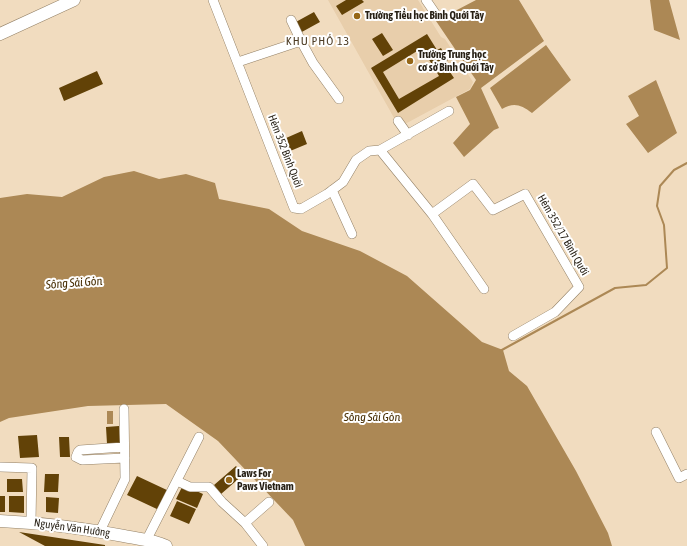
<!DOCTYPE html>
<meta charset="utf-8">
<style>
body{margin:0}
canvas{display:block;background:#f1dcbf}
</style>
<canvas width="687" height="546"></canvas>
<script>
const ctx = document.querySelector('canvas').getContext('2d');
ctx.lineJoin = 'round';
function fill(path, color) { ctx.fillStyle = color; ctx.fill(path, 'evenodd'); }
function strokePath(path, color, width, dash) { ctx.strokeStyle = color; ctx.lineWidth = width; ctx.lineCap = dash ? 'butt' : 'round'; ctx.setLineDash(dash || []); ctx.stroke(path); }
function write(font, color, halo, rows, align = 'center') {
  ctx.font = font + ' "Asap Condensed",sans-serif'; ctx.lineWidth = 4; ctx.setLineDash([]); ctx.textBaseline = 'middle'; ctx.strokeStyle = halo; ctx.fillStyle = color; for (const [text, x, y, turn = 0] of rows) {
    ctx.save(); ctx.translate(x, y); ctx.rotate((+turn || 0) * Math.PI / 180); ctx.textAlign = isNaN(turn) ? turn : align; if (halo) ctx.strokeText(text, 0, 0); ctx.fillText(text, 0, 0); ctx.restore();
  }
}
fill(new Path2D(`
 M 328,0 L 418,0 L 441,37 L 445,39 L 473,82 L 470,89 L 405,124 L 398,125 Z`), '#e8ceab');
fill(new Path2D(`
 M 476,0 L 519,0 L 544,41 L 481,88 L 499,128 L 494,130 L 464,157 L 453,143 L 470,124 L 456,97 L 470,90 L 476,80 L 436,21 Z
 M 650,0 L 669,0 L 680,40 L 654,30 Z
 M 546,45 L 571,80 L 532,113 C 521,105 514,102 502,109 L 490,88 Z
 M 656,80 L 677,133 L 648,153 L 626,124 L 639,116 L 628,96 Z
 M 134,171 L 159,179 L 186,174 L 215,183 L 219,199 L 269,209 L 302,231 L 360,251 L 407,276 L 482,342 L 503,350 L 509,371 L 527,386 L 576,471 L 608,533 L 612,546 L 305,546 L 293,520 L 218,441 L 166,404 L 88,406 L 9,418 L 0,422 L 0,198 L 27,194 L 62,197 L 104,177 Z
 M 107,411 L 113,411 L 113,424 L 107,424 Z`), '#ac8855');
strokePath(new Path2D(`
 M 500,351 L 615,288 L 646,285 L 667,268 L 664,225 L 657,206 L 660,186 L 674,170 L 687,163`), '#ac8855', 2);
fill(new Path2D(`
 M 346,0 L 362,0 L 364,2 L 342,15 L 336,6 Z
 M 314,12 L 320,22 L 300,33 L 294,23 Z
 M 382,33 L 393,50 L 383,56 L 372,39 Z
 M 427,34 L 437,50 L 441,48 L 448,60 L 444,63 L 454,78 L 398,113 L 371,68 ZM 422,48 L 439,76 L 399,99 L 383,72 Z
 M 97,71 L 103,84 L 64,101 L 59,88 Z
 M 302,131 L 307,144 L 283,154 L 277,142 Z
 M 119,426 L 120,443 L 107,444 L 106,427 Z
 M 37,435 L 39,457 L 20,458 L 18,436 Z
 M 59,437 L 69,437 L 70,457 L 60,457 Z
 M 236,466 L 243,475 L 221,494 L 214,485 Z
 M 45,474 L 59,474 L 58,492 L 44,492 Z
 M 137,476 L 169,491 L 159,510 L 127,495 Z
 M 7,479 L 22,479 L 23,492 L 7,492 Z
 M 183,485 L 203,494 L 197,508 L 176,499 Z
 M 0,496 L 5,496 L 5,512 L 0,512 Z
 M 9,496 L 24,496 L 24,513 L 9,512 Z
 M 46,497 L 59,498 L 58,513 L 46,512 Z
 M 177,501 L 196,509 L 189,524 L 170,516 Z
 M 19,532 L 105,545 L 105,546 L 45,546 Z`), '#624207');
const minor = new Path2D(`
 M 213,0 L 294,208 L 301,209 L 327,194 L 343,182 L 356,160 L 369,151 L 380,150 L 432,214 L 484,289
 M 426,0 L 437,16
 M 301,41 L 313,63 L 339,99
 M 238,62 L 301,41 L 291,20
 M 398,121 L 408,135
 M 380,150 L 449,111
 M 332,190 L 352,234
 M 432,214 L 473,184 L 493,210 L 525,194 L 579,287 L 555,312 L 513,336
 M 656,432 L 679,478 L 687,474
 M 124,447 L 80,450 L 78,452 L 76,457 L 82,460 L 125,458
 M 0,467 L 32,468 L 31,522
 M 177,481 L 190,487 L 209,487 L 222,502 L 245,523 L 263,546
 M 245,523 L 269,502
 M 100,531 L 125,479 L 124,409
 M 146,541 L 199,437`);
const major = new Path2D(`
 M 0,34 L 74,0
 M 0,521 C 42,523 83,528 124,536 C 138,539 153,540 166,546`);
strokePath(minor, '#938066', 10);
strokePath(major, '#938066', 13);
strokePath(minor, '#fff', 9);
strokePath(major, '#fff', 12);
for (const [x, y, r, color] of [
 [357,16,4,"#966717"],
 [410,61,4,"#966717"],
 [229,480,4,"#966717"]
]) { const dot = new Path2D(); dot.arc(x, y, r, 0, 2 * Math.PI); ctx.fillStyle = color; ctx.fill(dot); strokePath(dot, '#fff', 1.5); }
write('bold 11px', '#261f14', '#fff', [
 ["Trường Tiểu học Bình Quới Tây",365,16],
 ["Trường Trung học",418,55],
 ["cơ sở Bình Quới Tây",418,68],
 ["Laws For",237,474],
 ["Paws Vietnam",237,487]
], 'left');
write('11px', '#261f14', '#fff', [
 ["Hẻm 352 Bình Quới",285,151,69],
 ["Hẻm 352/17 Bình Quới",563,235,60],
 ["Nguyễn Văn Hưởng",72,528,8]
]);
ctx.letterSpacing = '1px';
write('12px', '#4d3c24', '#fff', [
 ["KHU PHỐ 13",318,41]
]);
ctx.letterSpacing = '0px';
write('italic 12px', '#462c00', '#fff', [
 ["Sông Sài Gòn",74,283,-4],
 ["Sông Sài Gòn",372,417]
]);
</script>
